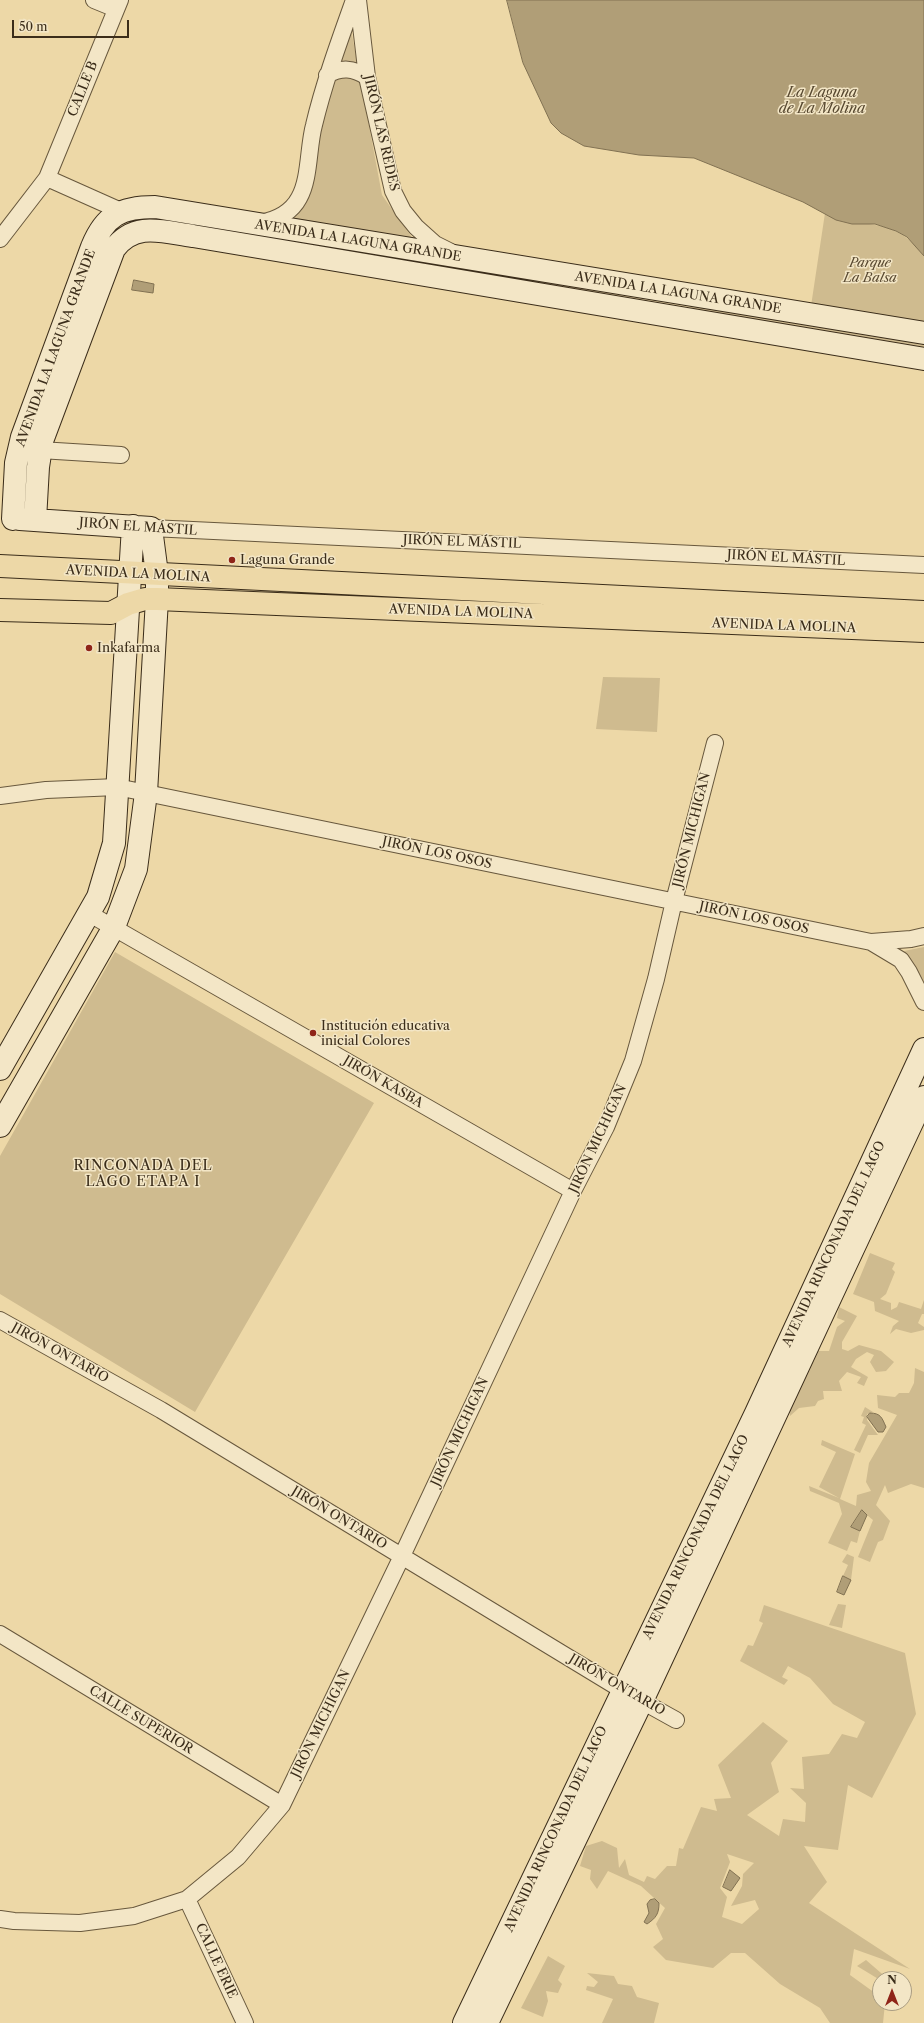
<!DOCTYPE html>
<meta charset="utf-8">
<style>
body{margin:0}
#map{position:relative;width:924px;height:2023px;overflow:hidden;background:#edd8a7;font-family:"Libre Caslon Text",serif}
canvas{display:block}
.north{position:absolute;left:872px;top:1971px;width:40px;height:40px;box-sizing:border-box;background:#f3e6c6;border:1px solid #a99c81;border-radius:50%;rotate:0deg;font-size:11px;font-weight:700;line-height:16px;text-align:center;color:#3b2d1a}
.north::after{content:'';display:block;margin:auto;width:14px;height:18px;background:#8f2418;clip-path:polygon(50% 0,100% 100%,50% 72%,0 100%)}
.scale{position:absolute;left:12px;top:20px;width:117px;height:18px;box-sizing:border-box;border:2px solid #3b2d1a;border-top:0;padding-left:5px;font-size:12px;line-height:14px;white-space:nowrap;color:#3b2d1a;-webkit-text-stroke:3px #f3e6c6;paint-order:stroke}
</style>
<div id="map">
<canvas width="924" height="2023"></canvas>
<div class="north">N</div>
<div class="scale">50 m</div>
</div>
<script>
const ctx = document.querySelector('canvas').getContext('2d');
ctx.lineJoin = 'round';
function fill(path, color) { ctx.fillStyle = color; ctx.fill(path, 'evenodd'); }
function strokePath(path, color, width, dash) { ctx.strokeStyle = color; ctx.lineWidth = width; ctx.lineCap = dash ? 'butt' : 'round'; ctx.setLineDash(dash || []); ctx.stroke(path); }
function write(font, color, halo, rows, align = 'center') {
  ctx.font = font + ' "Libre Caslon Text",serif'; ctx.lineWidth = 3; ctx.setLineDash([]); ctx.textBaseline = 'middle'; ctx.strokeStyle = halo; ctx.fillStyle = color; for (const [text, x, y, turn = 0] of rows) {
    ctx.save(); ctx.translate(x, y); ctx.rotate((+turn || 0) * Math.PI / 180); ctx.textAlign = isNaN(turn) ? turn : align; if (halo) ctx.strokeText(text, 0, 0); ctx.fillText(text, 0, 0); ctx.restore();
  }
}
fill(new Path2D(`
 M 350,24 L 382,195 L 413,239 L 287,220 L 301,205 L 315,178 L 320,126 Z
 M 825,213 C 845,226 854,221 875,225 C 897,228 911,239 924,256 L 924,325 L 811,306 Z
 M 691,304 L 924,341 L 924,352 L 690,310 Z
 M 603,677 L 660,678 L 657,732 L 596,729 Z
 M 924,947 L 924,983 L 904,951 Z
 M 115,952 L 374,1103 L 195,1412 L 0,1294 L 0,1156 Z
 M 870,1253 L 895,1263 L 892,1269 L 895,1272 L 886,1294 L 880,1299 L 891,1303 L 891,1310 L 897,1307 L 899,1302 L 921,1309 L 924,1300 L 924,1314 L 922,1314 L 918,1323 L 924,1327 L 924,1330 L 911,1333 L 896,1329 L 890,1334 L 893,1326 L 899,1321 L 875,1311 L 874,1302 L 853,1294 Z
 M 839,1307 L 857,1316 L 842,1342 L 842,1349 L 848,1351 L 859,1345 L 881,1351 L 894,1362 L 886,1371 L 876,1372 L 870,1362 L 874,1355 L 867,1352 L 856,1359 L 851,1367 L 868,1377 L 864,1386 L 857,1383 L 861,1377 L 847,1372 L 839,1381 L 842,1391 L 823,1391 L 824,1399 L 818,1401 L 815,1406 L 799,1408 L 790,1416 L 790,1406 L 800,1378 L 810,1370 L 813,1351 L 829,1351 L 837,1327 L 845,1321 L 837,1318 Z
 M 915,1368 L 924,1372 L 924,1488 L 911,1484 L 888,1493 L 885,1485 L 876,1505 L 890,1521 L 883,1540 L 878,1542 L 870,1562 L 858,1557 L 873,1520 L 862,1511 L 851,1526 L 860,1531 L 857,1543 L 851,1541 L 847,1551 L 828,1543 L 842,1514 L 839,1503 L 810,1491 L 809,1486 L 839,1498 L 819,1487 L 836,1452 L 821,1445 L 822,1440 L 855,1454 L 840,1499 L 856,1506 L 857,1495 L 871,1491 L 866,1482 L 869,1463 L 897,1415 L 878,1408 L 877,1395 L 895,1397 L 899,1393 L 909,1393 L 914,1383 Z
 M 865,1407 L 873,1412 L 867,1414 L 867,1420 L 878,1435 L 868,1435 L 860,1453 L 854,1450 L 866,1425 L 862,1423 L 864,1417 L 861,1416 Z
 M 847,1554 L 854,1557 L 851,1580 L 843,1576 L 848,1565 L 842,1562 Z
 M 838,1604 L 846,1605 L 842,1628 L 829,1625 Z
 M 764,1605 L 905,1653 L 916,1714 L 872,1798 L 848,1785 L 838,1850 L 804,1846 L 827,1882 L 809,1903 L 910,1969 L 854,1949 L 850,1975 L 875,1993 L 880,1987 L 880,2003 L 885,2003 L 883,2023 L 830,2023 L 820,2008 L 780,1984 L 745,1953 L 731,1953 L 713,1968 L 666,1960 L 653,1947 L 663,1939 L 656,1924 L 665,1908 L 641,1886 L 608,1871 L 597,1889 L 590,1879 L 591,1870 L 580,1866 L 586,1846 L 602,1841 L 617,1848 L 619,1868 L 625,1859 L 629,1875 L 644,1882 L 647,1876 L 655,1879 L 667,1866 L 676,1866 L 679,1848 L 683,1849 L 701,1807 L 717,1811 L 714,1799 L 731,1798 L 718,1765 L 763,1722 L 788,1741 L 771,1763 L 779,1792 L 747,1815 L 779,1836 L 783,1819 L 805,1822 L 806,1803 L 790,1788 L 804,1789 L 802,1757 L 829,1754 L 842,1734 L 857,1738 L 865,1722 L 833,1704 L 810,1678 L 788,1666 L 782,1677 L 788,1680 L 784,1685 L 740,1661 L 748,1645 L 753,1646 L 763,1623 L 759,1621 ZM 727,1854 L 754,1863 L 743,1874 L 742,1886 L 731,1906 L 755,1900 L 759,1909 L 742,1924 L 722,1917 L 727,1897 L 720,1888 L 730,1862 Z
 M 548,1956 L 565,1966 L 558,1980 L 562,1984 L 558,1993 L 546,1991 L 548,2001 L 543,2017 L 521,2008 Z
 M 866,1960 L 888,1979 L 880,1980 L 857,1966 Z
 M 587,1973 L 614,1976 L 618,1984 L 632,1986 L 637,1997 L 659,2003 L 654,2023 L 602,2023 L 613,1999 L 586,1990 L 587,1986 L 594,1987 L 598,1982 Z`), '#cfbb8f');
const water = new Path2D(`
 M 507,0 L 924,0 L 924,256 L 907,237 L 896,231 L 875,224 L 852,224 L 836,220 L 803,202 L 694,158 L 639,155 L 584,146 L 561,133 L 551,123 L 523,63 Z
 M 134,280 L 154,284 L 153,293 L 132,290 Z
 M 870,1413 C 881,1413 882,1418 886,1427 L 883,1432 L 878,1432 L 867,1417 Z
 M 862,1510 L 867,1515 L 860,1531 L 851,1527 Z
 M 843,1576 L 851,1580 L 844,1595 L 837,1592 Z
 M 730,1870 L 740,1878 L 731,1891 L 723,1887 Z
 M 655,1899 L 659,1903 C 659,1914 656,1918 647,1924 L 644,1922 L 649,1913 L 647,1904 L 650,1900 Z`);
fill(water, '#b09e77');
strokePath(water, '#817152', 1);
const street = new Path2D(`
 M 94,0 L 116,9
 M 358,0 L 367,77 L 393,191 L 403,211 L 416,227 L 435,244 L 451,252
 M 327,75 C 342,67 353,68 367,77
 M 47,178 L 121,211
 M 260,223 C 276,220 291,213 299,198 C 310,179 308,147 314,125 C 324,83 339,42 354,0
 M 0,239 L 47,178 L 120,0
 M 40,450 L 121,455
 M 151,528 L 924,565
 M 0,796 L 46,790 L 117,787 L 871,942 L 911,939 L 924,936
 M 88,913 L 573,1191
 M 871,942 L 901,960 L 909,972 L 924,1002
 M 0,1320 L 161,1410 L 622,1690 L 676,1720
 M 0,1634 L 282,1805
 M 187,1899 L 245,2023
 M 0,1919 L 14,1921 L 80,1923 L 134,1916 L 187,1899 L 238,1857 L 282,1805 L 402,1556 L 573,1191 L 606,1127 L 633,1061 L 656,979 L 674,901 L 715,743`);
const secondary = new Path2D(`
 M 13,519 L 16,463 L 22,437 L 92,247 C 105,215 121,207 155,207 L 924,333
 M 35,520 L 38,467 L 42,441 L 114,249 C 135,221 163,232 193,236 L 924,359
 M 0,1069 L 98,897 L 114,843 L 133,526
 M 0,1126 L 114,927 L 136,869 L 146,793 L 157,599 L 157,574 L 151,528 L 20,519
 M 464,2023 L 756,1413 L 924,1049
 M 487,2023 L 642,1701 L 924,1097`);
const primary = new Path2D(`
 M 0,566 L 924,612
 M 0,610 L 111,613 L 128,604 L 145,599 L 157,599 L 924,631`);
strokePath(street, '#68583d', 18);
strokePath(secondary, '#3b2d1a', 24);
strokePath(primary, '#3b2d1a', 24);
strokePath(street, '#f3e6c6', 16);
strokePath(secondary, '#f3e6c6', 22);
strokePath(primary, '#edd8a7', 22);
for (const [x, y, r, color] of [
 [232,560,4,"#8f2418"],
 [89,648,4,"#8f2418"],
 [313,1033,4,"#8f2418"]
]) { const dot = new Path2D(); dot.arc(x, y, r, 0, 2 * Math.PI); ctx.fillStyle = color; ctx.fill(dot); strokePath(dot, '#f3e6c6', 1.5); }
write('13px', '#3b2d1a', '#f3e6c6', [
 ["CALLE B",83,89,-68],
 ["JIRÓN LAS REDES",381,133,77],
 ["AVENIDA LA LAGUNA GRANDE",358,241,9],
 ["AVENIDA LA LAGUNA GRANDE",678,293,9],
 ["AVENIDA LA LAGUNA GRANDE",56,348,-70],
 ["JIRÓN EL MÁSTIL",138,527,4],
 ["JIRÓN EL MÁSTIL",462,542,2],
 ["JIRÓN EL MÁSTIL",786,558,3],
 ["AVENIDA LA MOLINA",138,574,3],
 ["AVENIDA LA MOLINA",461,612,2],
 ["AVENIDA LA MOLINA",784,626,2],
 ["JIRÓN MICHIGAN",692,830,-76],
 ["JIRÓN LOS OSOS",437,853,12],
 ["JIRÓN LOS OSOS",754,918,12],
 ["JIRÓN KASBA",383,1082,30],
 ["JIRÓN MICHIGAN",598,1139,-65],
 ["AVENIDA RINCONADA DEL LAGO",834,1244,-65],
 ["JIRÓN ONTARIO",60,1353,29],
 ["JIRÓN MICHIGAN",460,1432,-65],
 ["JIRÓN ONTARIO",339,1518,31],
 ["AVENIDA RINCONADA DEL LAGO",696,1537,-64],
 ["JIRÓN ONTARIO",617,1685,30],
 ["CALLE SUPERIOR",141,1720,31],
 ["JIRÓN MICHIGAN",321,1724,-64],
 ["AVENIDA RINCONADA DEL LAGO",556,1829,-65],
 ["CALLE ERIE",216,1961,65]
]);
write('italic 13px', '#594931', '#f3e6c6', [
 ["Parque",870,263],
 ["La Balsa",870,278]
]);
write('13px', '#3b2d1a', '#f3e6c6', [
 ["Laguna Grande",240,560],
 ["Inkafarma",97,648],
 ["Institución educativa",321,1026],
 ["inicial Colores",321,1041]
], 'left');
write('italic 14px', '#584931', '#f3e6c6', [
 ["La Laguna",822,93],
 ["de La Molina",822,109]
]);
ctx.letterSpacing = '1px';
write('14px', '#3b2d1a', '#f3e6c6', [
 ["RINCONADA DEL",143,1166],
 ["LAGO ETAPA I",143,1182]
]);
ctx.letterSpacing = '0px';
</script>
